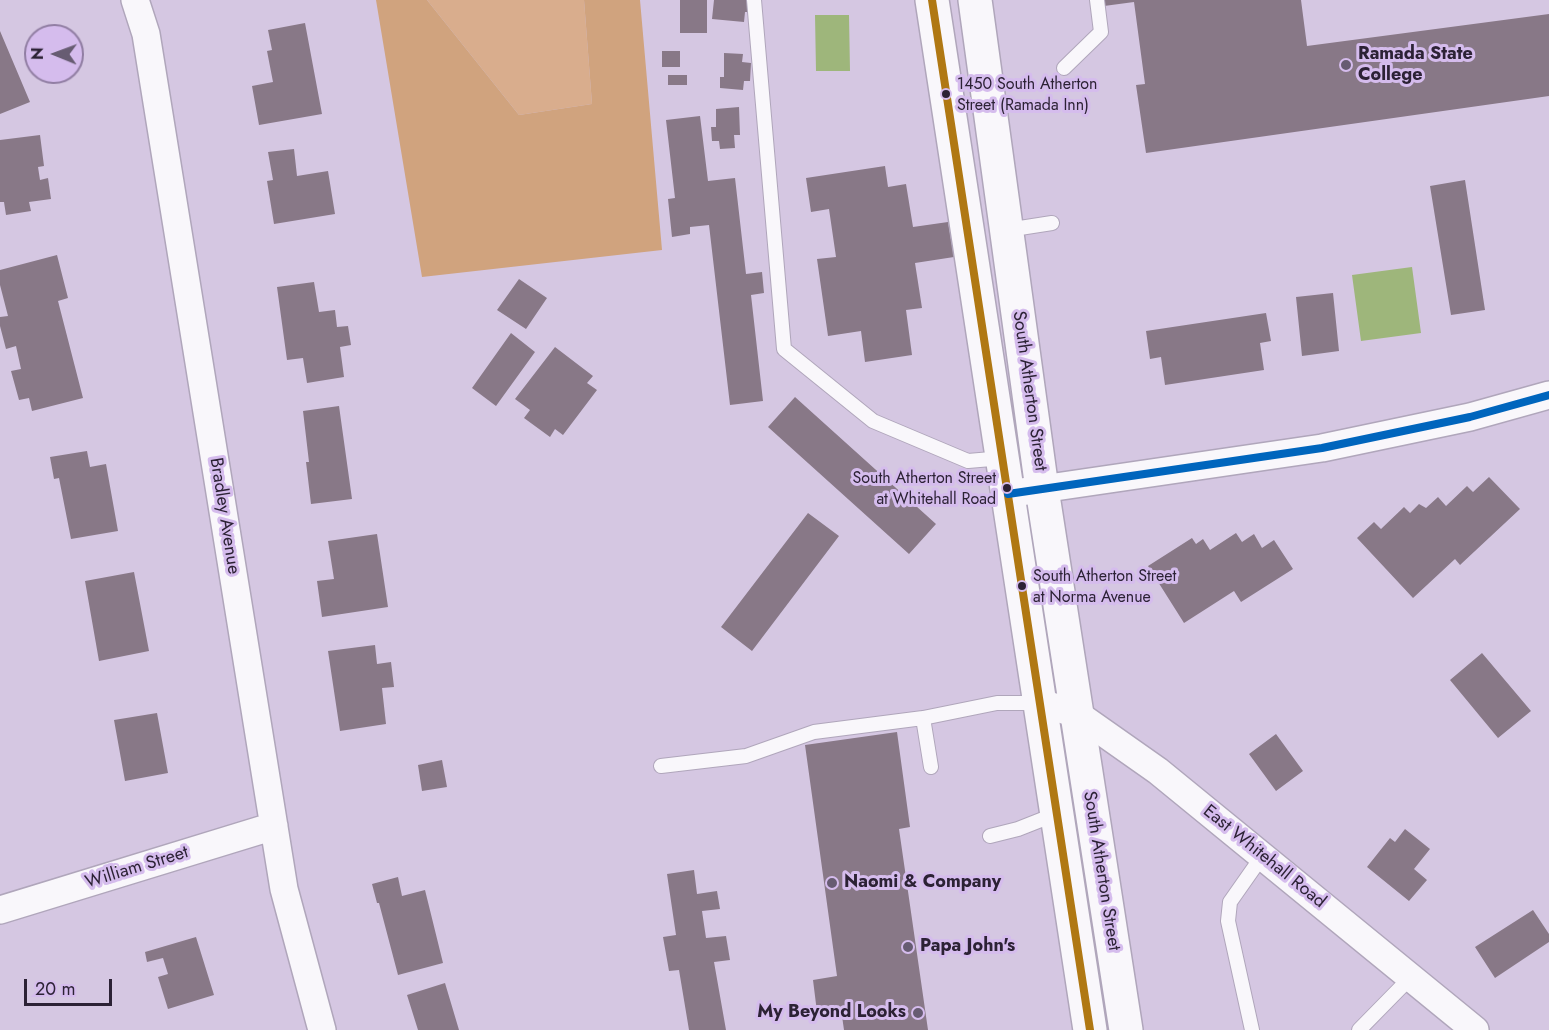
<!DOCTYPE html>
<style>
body{margin:0}
#map{position:relative;width:1549px;height:1030px;overflow:hidden;background:#d5c7e2;font-family:Jost,sans-serif}
canvas{display:block}
.north{position:absolute;left:24px;top:24px;width:60px;height:60px;box-sizing:border-box;background:#d5bced;border:2px solid #917ea3;border-radius:50%;rotate:271deg;font-size:16px;font-weight:700;line-height:24px;text-align:center;color:#2c2235}
.north::after{content:'';display:block;margin:auto;width:21px;height:27px;background:#675c72;clip-path:polygon(50% 0,100% 100%,50% 72%,0 100%)}
.scale{position:absolute;left:24px;top:979px;width:88px;height:27px;box-sizing:border-box;border:3px solid #2c2235;border-top:0;padding-left:8px;font-size:18px;line-height:21px;white-space:nowrap;color:#2c2235;-webkit-text-stroke:4px #d5bced;paint-order:stroke}
</style>
<div id="map">
<canvas width="1549" height="1030"></canvas>
<div class="north">N</div>
<div class="scale">20 m</div>
</div>
<script>
const ctx = document.querySelector('canvas').getContext('2d');
ctx.lineJoin = 'round';
function fill(path, color) { ctx.fillStyle = color; ctx.fill(path, 'evenodd'); }
function strokePath(path, color, width, dash) { ctx.strokeStyle = color; ctx.lineWidth = width; ctx.lineCap = dash ? 'butt' : 'round'; ctx.setLineDash(dash || []); ctx.stroke(path); }
function write(font, color, halo, rows, align = 'center') {
  ctx.font = font + ' Jost,sans-serif'; ctx.lineWidth = 6; ctx.setLineDash([]); ctx.textBaseline = 'middle'; ctx.strokeStyle = halo; ctx.fillStyle = color; for (const [text, x, y, turn = 0] of rows) {
    ctx.save(); ctx.translate(x, y); ctx.rotate((+turn || 0) * Math.PI / 180); ctx.textAlign = isNaN(turn) ? turn : align; if (halo) ctx.strokeText(text, 0, 0); ctx.fillText(text, 0, 0); ctx.restore();
  }
}
fill(new Path2D(`
 M 427,0 L 584,0 L 592,104 L 519,115 Z`), '#d9ad8d');
fill(new Path2D(`
 M 376,0 L 427,0 L 519,115 L 592,104 L 584,0 L 640,0 L 662,250 L 422,277 Z`), '#d0a37e');
fill(new Path2D(`
 M 815,15 L 849,15 L 850,71 L 816,71 Z
 M 1412,267 L 1421,333 L 1361,341 L 1352,275 Z`), '#9eb67b');
fill(new Path2D(`
 M 680,0 L 707,0 L 707,33 L 680,33 Z
 M 714,0 L 750,0 L 749,12 L 745,12 L 744,22 L 712,19 Z
 M 1103,0 L 1301,0 L 1307,46 L 1549,14 L 1549,96 L 1146,153 L 1136,85 L 1145,84 L 1134,2 L 1104,6 Z
 M 305,23 L 322,114 L 259,125 L 252,86 L 273,82 L 267,51 L 272,50 L 268,30 Z
 M 0,31 L 30,102 L 0,114 Z
 M 662,51 L 680,51 L 680,67 L 662,67 Z
 M 724,53 L 743,54 L 742,62 L 751,63 L 750,81 L 744,81 L 743,90 L 720,88 L 720,77 L 724,77 Z
 M 668,75 L 687,75 L 687,85 L 668,85 Z
 M 739,107 L 740,135 L 734,135 L 735,148 L 720,149 L 719,141 L 712,141 L 711,127 L 716,127 L 716,109 Z
 M 700,116 L 708,181 L 735,178 L 746,274 L 762,272 L 764,293 L 751,295 L 763,401 L 730,405 L 709,225 L 690,227 L 690,234 L 672,237 L 668,199 L 675,198 L 666,120 Z
 M 40,135 L 44,166 L 38,167 L 40,180 L 48,178 L 51,199 L 29,202 L 31,211 L 6,215 L 4,202 L 0,202 L 0,140 Z
 M 294,149 L 297,176 L 328,171 L 335,214 L 274,224 L 267,181 L 273,180 L 268,152 Z
 M 885,166 L 888,187 L 906,184 L 913,227 L 948,222 L 954,257 L 915,263 L 922,308 L 906,310 L 912,355 L 865,362 L 861,331 L 828,336 L 817,259 L 836,257 L 829,209 L 811,212 L 806,178 Z
 M 1465,180 L 1485,310 L 1451,315 L 1430,186 Z
 M 57,255 L 68,298 L 58,301 L 83,398 L 32,411 L 29,398 L 19,400 L 11,371 L 21,369 L 16,346 L 6,349 L 0,326 L 0,317 L 8,316 L 0,285 L 0,270 Z
 M 519,279 L 547,298 L 526,329 L 497,310 Z
 M 314,282 L 319,312 L 335,310 L 337,327 L 348,326 L 351,345 L 340,347 L 344,377 L 307,383 L 303,358 L 287,360 L 277,287 Z
 M 1333,293 L 1339,351 L 1302,356 L 1296,297 Z
 M 1266,313 L 1271,341 L 1260,343 L 1264,370 L 1165,385 L 1161,357 L 1150,359 L 1146,331 Z
 M 511,333 L 535,352 L 496,406 L 472,388 Z
 M 555,347 L 593,376 L 587,383 L 597,390 L 563,435 L 555,429 L 550,437 L 524,418 L 530,410 L 515,399 Z
 M 795,397 L 936,524 L 909,554 L 768,427 Z
 M 339,406 L 352,499 L 311,504 L 306,462 L 309,462 L 303,411 Z
 M 87,451 L 90,467 L 106,464 L 118,531 L 71,539 L 59,478 L 54,479 L 50,457 Z
 M 1489,477 L 1520,509 L 1460,565 L 1455,559 L 1413,598 L 1357,538 L 1374,522 L 1381,529 L 1404,507 L 1410,513 L 1419,504 L 1426,508 L 1438,497 L 1446,506 L 1467,486 L 1473,492 Z
 M 808,513 L 839,536 L 752,651 L 721,627 Z
 M 1236,533 L 1242,542 L 1254,534 L 1262,548 L 1274,540 L 1293,569 L 1241,602 L 1234,591 L 1184,623 L 1148,566 L 1192,538 L 1196,544 L 1203,539 L 1210,550 Z
 M 377,534 L 388,607 L 322,617 L 317,581 L 334,579 L 328,541 Z
 M 134,572 L 149,651 L 99,661 L 85,581 Z
 M 375,645 L 377,664 L 391,662 L 394,687 L 382,688 L 386,724 L 340,731 L 328,651 Z
 M 1482,653 L 1531,711 L 1498,738 L 1450,680 Z
 M 157,713 L 168,773 L 125,781 L 114,720 Z
 M 897,732 L 910,827 L 899,829 L 928,1030 L 844,1030 L 841,1009 L 817,1012 L 813,980 L 837,976 L 805,745 Z
 M 1276,734 L 1303,771 L 1276,791 L 1249,754 Z
 M 442,760 L 447,787 L 422,791 L 418,765 Z
 M 1405,829 L 1430,849 L 1414,869 L 1427,880 L 1409,901 L 1367,867 L 1390,838 L 1395,842 Z
 M 694,870 L 697,894 L 717,891 L 720,909 L 702,911 L 706,938 L 726,936 L 730,960 L 714,962 L 726,1030 L 689,1030 L 679,970 L 669,971 L 663,937 L 676,935 L 667,874 Z
 M 398,877 L 402,896 L 425,890 L 443,963 L 398,975 L 379,903 L 377,903 L 372,884 Z
 M 1533,910 L 1549,934 L 1549,942 L 1495,978 L 1475,947 Z
 M 196,937 L 214,995 L 168,1009 L 158,977 L 168,974 L 163,958 L 147,962 L 145,952 Z
 M 445,983 L 459,1030 L 418,1030 L 407,995 Z`), '#887887');
const lane = new Path2D(`
 M 754,0 L 784,349 L 873,421 L 968,461 L 1003,458
 M 1064,68 L 1101,32 L 1097,0
 M 1007,230 L 1052,223
 M 923,718 L 931,767
 M 661,766 L 746,756 L 814,732 L 923,718 L 997,703 L 1041,703
 M 990,836 L 1018,829 L 1056,814
 M 1252,1030 L 1228,921 L 1230,902 L 1263,855
 M 1359,1030 L 1411,977`);
const street = new Path2D(`
 M 135,0 L 146,34 L 284,889 L 322,1030
 M 1021,492 L 1322,448 L 1470,417 L 1549,395
 M 1041,703 L 1077,714 L 1158,771 L 1475,1030
 M 0,910 L 274,826`);
const primary = new Path2D(`
 M 932,0 L 1090,1030
 M 975,0 L 1042,489 L 1126,1030`);
strokePath(lane, '#b0a6bb', 16);
strokePath(street, '#b0a6bb', 30);
strokePath(primary, '#b0a6bb', 36);
strokePath(lane, '#f9f7fb', 14);
strokePath(street, '#f9f7fb', 27);
strokePath(primary, '#f9f7fb', 33);
strokePath(new Path2D(`
 M 932,0 L 1090,1030`), '#b07813', 8);
strokePath(new Path2D(`
 M 1008,494 L 1322,448 L 1470,417 L 1549,395`), '#0065bd', 8);
for (const [x, y, r, color] of [
 [1346,65,6,"#675c72"],
 [946,94,5,"#2c2235"],
 [1007,488,5,"#2c2235"],
 [1022,586,5,"#2c2235"],
 [832,883,6,"#675c72"],
 [908,947,6,"#675c72"],
 [918,1013,6,"#675c72"]
]) { const dot = new Path2D(); dot.arc(x, y, r, 0, 2 * Math.PI); ctx.fillStyle = color; ctx.fill(dot); strokePath(dot, '#d5bced', 2); }
write('16px', '#2c2235', '#d5bced', [
 ["1450 South Atherton",957,85],
 ["Street (Ramada Inn)",957,106],
 ["South Atherton Street",996,479,"right"],
 ["at Whitehall Road",996,500,"right"],
 ["South Atherton Street",1033,577],
 ["at Norma Avenue",1033,598]
], 'left');
write('bold 18px', '#2c2235', '#d5bced', [
 ["Ramada State",1358,55],
 ["College",1358,76],
 ["Naomi & Company",844,883],
 ["Papa John's",920,947],
 ["My Beyond Looks",906,1013,"right"]
], 'left');
write('18px', '#2c2235', '#d5bced', [
 ["South Atherton Street",1029,391,82],
 ["Bradley Avenue",224,516,81],
 ["East Whitehall Road",1264,857,39],
 ["William Street",137,868,-17],
 ["South Atherton Street",1101,871,81]
]);
</script>
